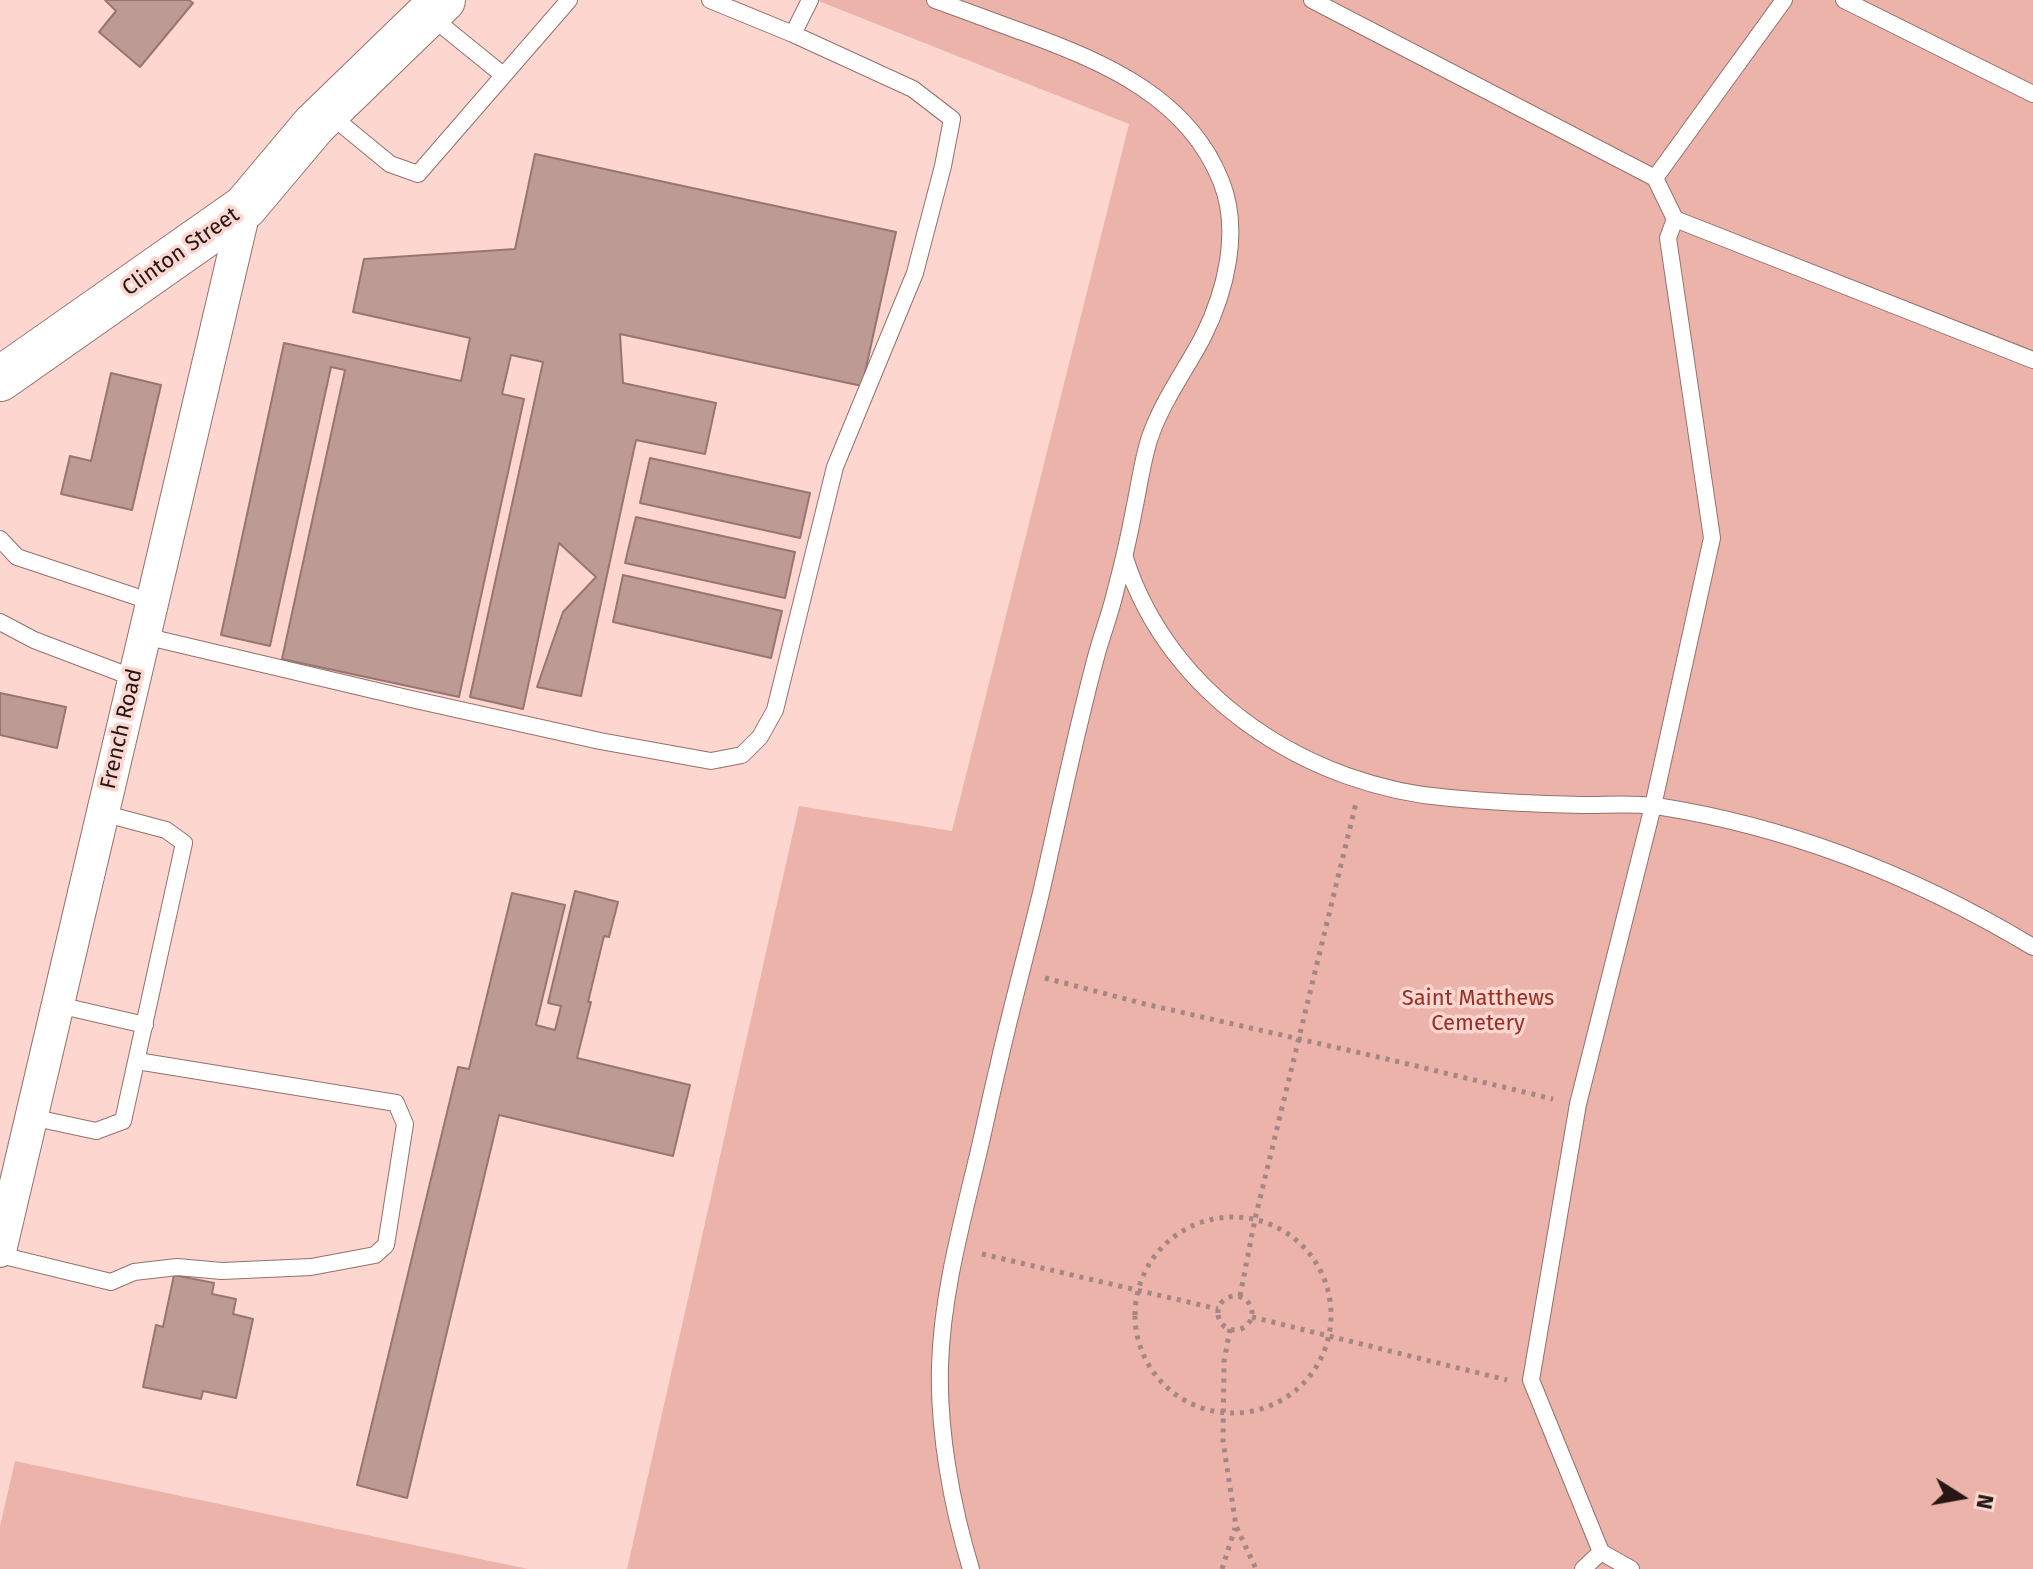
<!DOCTYPE html>
<style>
body{margin:0}
#map{position:relative;width:2033px;height:1569px;overflow:hidden;background:#fcd6cf;font-family:"Fira Sans",sans-serif}
canvas{display:block}
.north{position:absolute;left:1921px;top:1457px;width:80px;height:80px;-webkit-text-stroke:6px #fcd6cf;paint-order:stroke;rotate:101deg;font-size:22px;font-weight:700;line-height:32px;text-align:center;color:#241715}
.north::after{content:'';display:block;margin:auto;width:28px;height:36px;background:#241715;clip-path:polygon(50% 0,100% 100%,50% 72%,0 100%)}
</style>
<div id="map">
<canvas width="2033" height="1569"></canvas>
<div class="north">N</div>
</div>
<script>
const ctx = document.querySelector('canvas').getContext('2d');
ctx.lineJoin = 'round';
function fill(path, color) { ctx.fillStyle = color; ctx.fill(path, 'evenodd'); }
function strokePath(path, color, width, dash) { ctx.strokeStyle = color; ctx.lineWidth = width; ctx.lineCap = dash ? 'butt' : 'round'; ctx.setLineDash(dash || []); ctx.stroke(path); }
function write(font, color, halo, rows, align = 'center') {
  ctx.font = font + ' "Fira Sans",sans-serif'; ctx.lineWidth = 7; ctx.setLineDash([]); ctx.textBaseline = 'middle'; ctx.strokeStyle = halo; ctx.fillStyle = color; for (const [text, x, y, turn = 0] of rows) {
    ctx.save(); ctx.translate(x, y); ctx.rotate((+turn || 0) * Math.PI / 180); ctx.textAlign = isNaN(turn) ? turn : align; if (halo) ctx.strokeText(text, 0, 0); ctx.fillText(text, 0, 0); ctx.restore();
  }
}
fill(new Path2D(`
 M 816,0 L 2033,0 L 2033,1569 L 627,1569 L 799,806 L 952,831 L 1129,124 Z
 M 15,1461 L 528,1569 L 0,1569 L 0,1526 Z`), '#ecb3aa');
const building = new Path2D(`
 M 105,0 L 189,0 L 193,3 L 140,67 L 99,32 L 116,11 Z
 M 535,154 L 896,232 L 862,386 L 620,334 L 623,383 L 716,403 L 705,454 L 636,440 L 581,696 L 537,687 L 563,612 L 596,577 L 559,543 L 523,709 L 470,697 L 543,362 L 511,355 L 502,394 L 524,399 L 459,697 L 282,659 L 345,370 L 331,367 L 270,646 L 221,635 L 284,343 L 461,381 L 470,338 L 353,312 L 364,259 L 515,249 Z
 M 111,373 L 161,385 L 132,510 L 61,494 L 70,456 L 91,461 Z
 M 650,458 L 810,493 L 800,538 L 640,503 Z
 M 636,517 L 795,552 L 785,598 L 625,563 Z
 M 623,575 L 782,611 L 771,658 L 613,622 Z
 M 0,693 L 66,707 L 57,748 L 0,735 Z
 M 575,891 L 618,902 L 609,937 L 604,936 L 588,1002 L 591,1002 L 577,1058 L 690,1085 L 673,1156 L 499,1115 L 407,1498 L 357,1485 L 458,1067 L 469,1069 L 512,893 L 565,905 L 536,1025 L 555,1030 L 561,1006 L 548,1003 Z
 M 174,1275 L 214,1283 L 212,1294 L 236,1299 L 233,1314 L 253,1319 L 236,1398 L 203,1391 L 201,1399 L 143,1387 L 156,1325 L 163,1327 Z`);
fill(building, '#be9a94');
strokePath(building, '#987670', 2);
const lane = new Path2D(`
 M 935,0 C 966,11 997,23 1028,34 C 1106,63 1188,98 1221,181 C 1241,230 1226,291 1203,337 C 1185,371 1161,403 1149,440 C 1142,463 1139,487 1134,510 C 1129,537 1123,563 1116,589 C 1111,612 1102,634 1096,657 C 1075,735 1059,815 1041,893 C 1027,951 1011,1009 998,1067 C 990,1099 984,1131 976,1163 C 960,1230 942,1297 940,1366 C 938,1431 952,1507 971,1569
 M 1312,0 L 1655,178 L 1675,219 L 2033,360
 M 1844,0 L 2033,94
 M 429,15 L 503,75
 M 793,34 L 810,0
 M 328,113 L 390,164 L 418,174 L 569,0
 M 1655,178 L 1784,0
 M 0,539 L 17,557 L 152,602
 M 1125,558 C 1169,697 1309,787 1450,798 C 1494,802 1539,804 1583,805 C 1607,805 1632,803 1656,806 C 1792,827 1915,876 2033,947
 M 0,622 L 34,640 L 134,678
 M 144,636 L 411,699 L 600,741 L 711,761 L 742,755 L 760,737 L 775,710 L 835,467 L 915,273 L 943,166 L 952,119 L 913,89 L 793,34 L 710,0
 M 58,1005 L 145,1025
 M 31,1117 L 96,1131 L 123,1121 L 184,843 L 166,830 L 102,813
 M 0,1255 L 111,1282 L 134,1272 L 177,1267 L 222,1271 L 311,1267 L 375,1255 L 386,1245 L 405,1124 L 396,1103 L 137,1061
 M 1583,1569 L 1601,1552
 M 1631,1569 L 1601,1552 L 1531,1380 L 1578,1104 L 1653,806 L 1712,538 L 1668,238 L 1675,219`);
const street = new Path2D(`
 M 0,1251 L 245,207`);
const primary = new Path2D(`
 M 0,379 L 245,207 L 314,125 L 443,0`);
strokePath(lane, '#93716c', 18);
strokePath(street, '#93716c', 34);
strokePath(primary, '#93716c', 46);
strokePath(new Path2D(`
 M 1045,978 L 1145,1004 L 1387,1059 L 1553,1099
 M1135 1315a98 98 0 1 1 196 0a98 98 0 1 1-196 0Z
 M 982,1254 L 1218,1309
 M 1240,1296 L 1255,1219 L 1356,803
 M1218 1313a17 17 0 1 1 34 0a17 17 0 1 1-34 0Z
 M 1252,1317 L 1507,1380
 M 1230,1329 L 1224,1361 L 1223,1441 L 1236,1526 L 1256,1569
 M 1222,1569 L 1235,1528`), '#a38782', 5, [4, 6]);
strokePath(lane, '#fff', 16);
strokePath(street, '#fff', 32);
strokePath(primary, '#fff', 44);
write('22px', '#241715', '#fcd6cf', [
 ["Clinton Street",181,252,-35],
 ["French Road",122,729,-77]
]);
write('22px', '#962f25', '#fcd6cf', [
 ["Saint Matthews",1478,999],
 ["Cemetery",1478,1024]
]);
</script>
